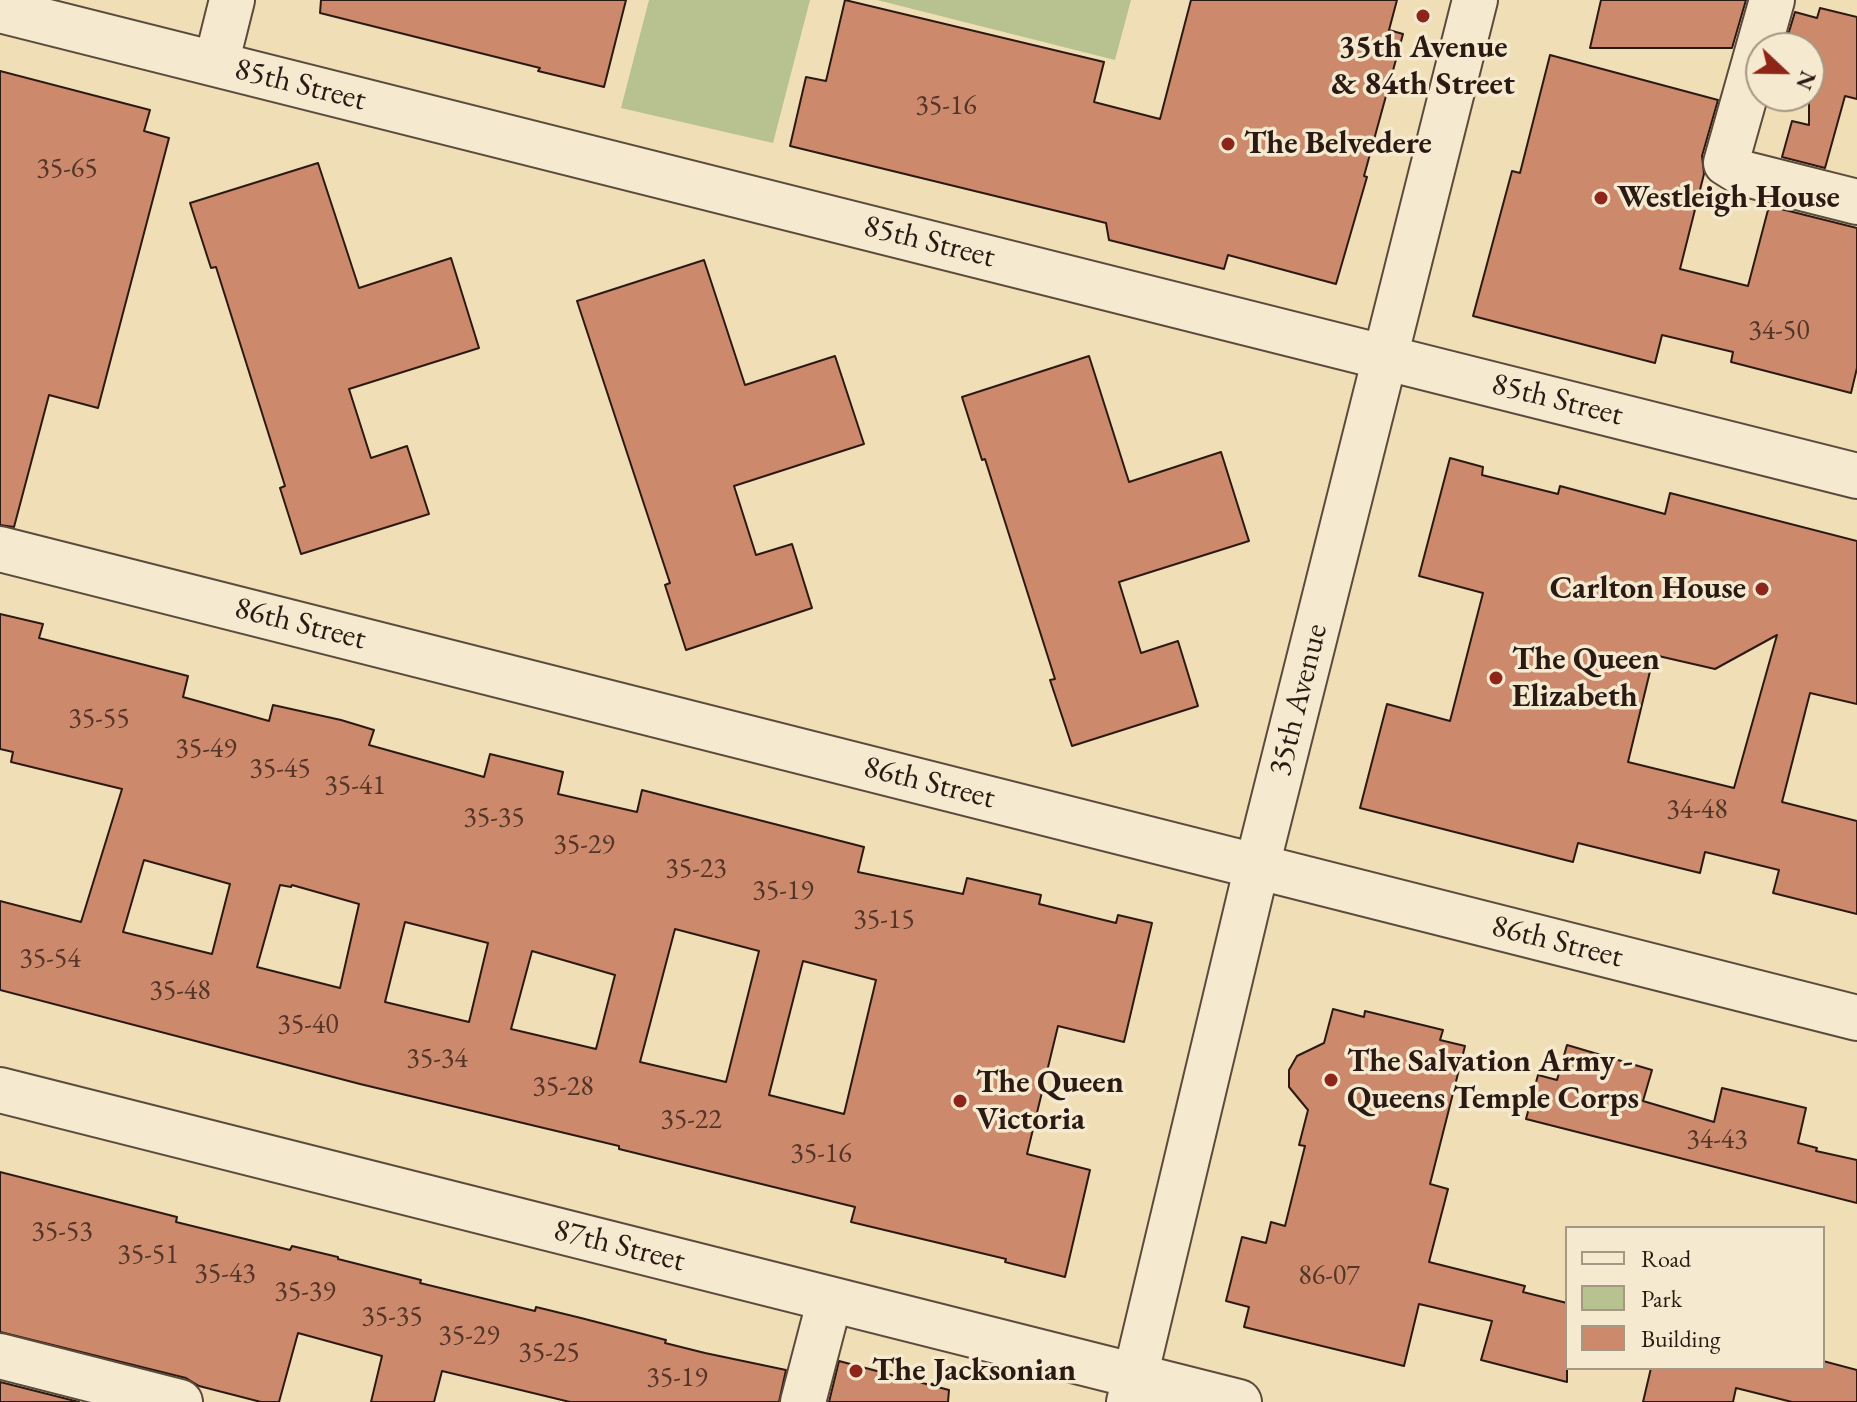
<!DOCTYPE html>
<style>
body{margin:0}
#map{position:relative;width:1857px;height:1402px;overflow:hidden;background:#f0deb7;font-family:"EB Garamond",serif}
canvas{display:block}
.legend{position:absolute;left:1565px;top:1226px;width:260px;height:144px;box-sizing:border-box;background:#f5ead0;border:2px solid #a49784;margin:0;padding:10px 14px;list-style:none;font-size:24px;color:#2b1a13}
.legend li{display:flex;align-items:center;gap:16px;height:40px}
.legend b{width:40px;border:2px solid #a49784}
.north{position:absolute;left:1745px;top:32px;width:80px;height:80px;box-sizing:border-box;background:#f5ead0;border:2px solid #a49784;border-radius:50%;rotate:112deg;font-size:22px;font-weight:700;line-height:32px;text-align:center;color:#2b1a13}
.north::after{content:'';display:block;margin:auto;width:28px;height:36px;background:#8f2418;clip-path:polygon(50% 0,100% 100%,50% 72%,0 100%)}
</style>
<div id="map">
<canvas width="1857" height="1402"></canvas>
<ul class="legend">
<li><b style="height:10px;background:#f5ead0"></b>Road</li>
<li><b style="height:22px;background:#b7c290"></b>Park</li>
<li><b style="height:22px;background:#cc896c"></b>Building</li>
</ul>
<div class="north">N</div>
</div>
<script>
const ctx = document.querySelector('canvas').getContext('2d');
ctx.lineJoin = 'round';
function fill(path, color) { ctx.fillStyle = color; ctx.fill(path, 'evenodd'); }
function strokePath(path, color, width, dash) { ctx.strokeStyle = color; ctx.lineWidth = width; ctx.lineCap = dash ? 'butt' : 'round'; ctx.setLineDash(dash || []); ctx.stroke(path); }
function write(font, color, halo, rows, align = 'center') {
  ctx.font = font + ' "EB Garamond",serif'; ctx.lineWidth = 7; ctx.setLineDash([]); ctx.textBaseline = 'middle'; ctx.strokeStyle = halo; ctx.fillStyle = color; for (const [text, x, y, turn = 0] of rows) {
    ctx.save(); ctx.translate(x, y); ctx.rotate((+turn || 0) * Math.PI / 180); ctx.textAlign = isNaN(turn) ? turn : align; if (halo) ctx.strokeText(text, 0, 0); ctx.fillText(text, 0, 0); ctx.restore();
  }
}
fill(new Path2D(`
 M 649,0 L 810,0 L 773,143 L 621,108 Z
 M 877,0 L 1131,0 L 1115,60 Z`), '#b7c290');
const building = new Path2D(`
 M 321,0 L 626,0 L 604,87 L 538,71 L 540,68 L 320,13 Z
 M 845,0 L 1104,62 L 1094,102 L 1160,119 L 1191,0 L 1397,0 L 1389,30 L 1403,34 L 1364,176 L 1367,177 L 1336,284 L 1228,255 L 1224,269 L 1109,240 L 1106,223 L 790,146 L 806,77 L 826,81 Z
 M 1601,0 L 1746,0 L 1732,48 L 1590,48 Z
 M 1820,8 L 1857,17 L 1857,99 L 1845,96 L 1825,168 L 1782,157 L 1792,121 L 1809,125 L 1809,62 L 1813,48 L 1784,48 L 1795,12 L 1817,18 Z
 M 1550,55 L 1718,100 L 1702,156 L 1704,174 L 1680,269 L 1748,286 L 1769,206 L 1857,228 L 1857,368 L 1851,393 L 1731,362 L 1733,352 L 1662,335 L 1655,363 L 1473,316 L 1512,171 L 1520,173 Z
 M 0,71 L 150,110 L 144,131 L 169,138 L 98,408 L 49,395 L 14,527 L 0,525 Z
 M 318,163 L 359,288 L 451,258 L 479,348 L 349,389 L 371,458 L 407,446 L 429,514 L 301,554 L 280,488 L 285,486 L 216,267 L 211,268 L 190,203 Z
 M 704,260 L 745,385 L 835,356 L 864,444 L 734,486 L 756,555 L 792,544 L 812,608 L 686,650 L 665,585 L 670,583 L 577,301 Z
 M 1089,356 L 1129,482 L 1221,452 L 1249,541 L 1119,582 L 1141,653 L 1178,641 L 1198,706 L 1072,746 L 1050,680 L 1055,679 L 985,459 L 982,460 L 962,397 Z
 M 1450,458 L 1483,467 L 1482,475 L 1558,494 L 1560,486 L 1665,514 L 1670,493 L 1857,541 L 1857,704 L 1810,693 L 1782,802 L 1857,821 L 1857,914 L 1773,893 L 1779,870 L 1705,852 L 1700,873 L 1578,843 L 1573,862 L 1360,808 L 1387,704 L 1450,721 L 1483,593 L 1419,576 ZM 1777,635 L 1734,788 L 1628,762 L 1654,655 L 1715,669 Z
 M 0,614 L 43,624 L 39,638 L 188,676 L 183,697 L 269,721 L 273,705 L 341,720 L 374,730 L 369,745 L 484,777 L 490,754 L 563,772 L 558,794 L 637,812 L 642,790 L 864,847 L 858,872 L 963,894 L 967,878 L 1041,895 L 1039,904 L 1116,923 L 1118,915 L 1152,923 L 1124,1042 L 1058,1026 L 1027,1154 L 1090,1170 L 1065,1277 L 1005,1262 L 1006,1259 L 851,1222 L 855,1207 L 619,1149 L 619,1146 L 360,1084 L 0,990 L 0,901 L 81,922 L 122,789 L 11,762 L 13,752 L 0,749 ZM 144,860 L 230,884 L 212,954 L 123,932 ZM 280,885 L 291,887 L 292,885 L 359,904 L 340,988 L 257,967 ZM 405,922 L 488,943 L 469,1022 L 385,1002 ZM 675,929 L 759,951 L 726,1082 L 640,1062 ZM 532,951 L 615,975 L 596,1049 L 511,1029 ZM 803,961 L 876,980 L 844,1114 L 769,1095 Z
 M 1333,1009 L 1364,1017 L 1365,1011 L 1443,1030 L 1440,1040 L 1465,1046 L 1430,1184 L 1448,1189 L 1429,1262 L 1525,1286 L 1523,1292 L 1567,1303 L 1567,1382 L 1481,1360 L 1492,1321 L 1419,1304 L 1404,1366 L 1244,1327 L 1249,1307 L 1226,1301 L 1242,1237 L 1266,1243 L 1271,1222 L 1285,1226 L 1305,1146 L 1299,1145 L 1308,1110 L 1289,1087 L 1289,1070 L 1297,1056 L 1324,1043 Z
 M 1567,1045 L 1652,1070 L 1643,1101 L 1714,1122 L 1722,1088 L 1806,1108 L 1798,1143 L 1817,1148 L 1816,1151 L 1857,1160 L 1857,1203 L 1526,1119 L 1538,1075 L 1557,1080 Z
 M 0,1172 L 177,1217 L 176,1222 L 290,1250 L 292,1246 L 338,1257 L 338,1259 L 421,1280 L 420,1283 L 535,1311 L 536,1307 L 581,1318 L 666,1340 L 665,1343 L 705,1353 L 786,1370 L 779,1402 L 570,1402 L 442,1371 L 434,1402 L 371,1402 L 382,1356 L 298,1333 L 279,1402 L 261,1402 L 199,1386 L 186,1378 L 0,1332 Z
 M 839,1361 L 949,1390 L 948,1402 L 829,1402 Z
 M 1823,1361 L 1857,1370 L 1857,1402 L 1792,1402 L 1736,1388 L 1733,1402 L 1643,1402 L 1651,1368 L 1823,1368 Z
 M 0,1382 L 79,1402 L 0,1402 Z`);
fill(building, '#cc896c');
strokePath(building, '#2b1a13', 2);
const minor = new Path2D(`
 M 1772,0 L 1726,163 L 1742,173 L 1857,202
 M 0,10 L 1857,476
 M 216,64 L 232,0
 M 0,549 L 1857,1018
 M 0,1090 L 1239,1402
 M 0,1356 L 180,1402
 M 803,1402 L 830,1299
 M 1129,1402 L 1257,866 L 1475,0`);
strokePath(minor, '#5c4b3c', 48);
strokePath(minor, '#f5ead0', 44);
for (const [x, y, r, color] of [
 [1423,16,8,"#8f2418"],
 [1228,144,8,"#8f2418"],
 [1601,198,8,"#8f2418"],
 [1762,589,8,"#8f2418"],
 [1496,678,8,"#8f2418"],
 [1331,1080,8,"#8f2418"],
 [960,1101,8,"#8f2418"],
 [856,1371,8,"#8f2418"]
]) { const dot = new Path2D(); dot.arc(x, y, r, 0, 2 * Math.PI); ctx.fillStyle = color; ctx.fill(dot); strokePath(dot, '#f5ead0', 3); }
write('28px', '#533629', null, [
 ["35-16",946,106],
 ["35-65",67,169],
 ["34-50",1779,331],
 ["35-55",99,719],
 ["35-49",206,749],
 ["35-45",280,769],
 ["35-41",355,786],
 ["34-48",1697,810],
 ["35-35",494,818],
 ["35-29",584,845],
 ["35-23",696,869],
 ["35-19",783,891],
 ["35-15",884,920],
 ["35-54",50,959],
 ["35-48",180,991],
 ["35-40",308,1025],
 ["35-34",437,1059],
 ["35-28",563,1087],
 ["35-22",691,1120],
 ["34-43",1717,1140],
 ["35-16",821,1154],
 ["35-53",62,1232],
 ["35-51",148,1255],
 ["35-43",225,1274],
 ["86-07",1329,1276],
 ["35-39",305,1292],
 ["35-35",392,1317],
 ["35-29",469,1336],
 ["35-25",549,1353],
 ["35-19",677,1378]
]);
write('bold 32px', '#2b1a13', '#f5ead0', [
 ["35th Avenue",1423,48,"center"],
 ["& 84th Street",1423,85,"center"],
 ["The Belvedere",1244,144],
 ["Westleigh House",1617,198],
 ["Carlton House",1746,589,"right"],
 ["The Queen",1512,660],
 ["Elizabeth",1512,697],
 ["The Salvation Army -",1347,1062],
 ["Queens Temple Corps",1347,1099],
 ["The Queen",976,1083],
 ["Victoria",976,1120],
 ["The Jacksonian",872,1371]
], 'left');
write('32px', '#2b1a13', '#f5ead0', [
 ["85th Street",300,85,14],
 ["85th Street",929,242,14],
 ["85th Street",1557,400,14],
 ["86th Street",300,624,14],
 ["35th Avenue",1299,700,-76],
 ["86th Street",929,783,14],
 ["86th Street",1557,942,14],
 ["87th Street",619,1246,14]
]);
</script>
